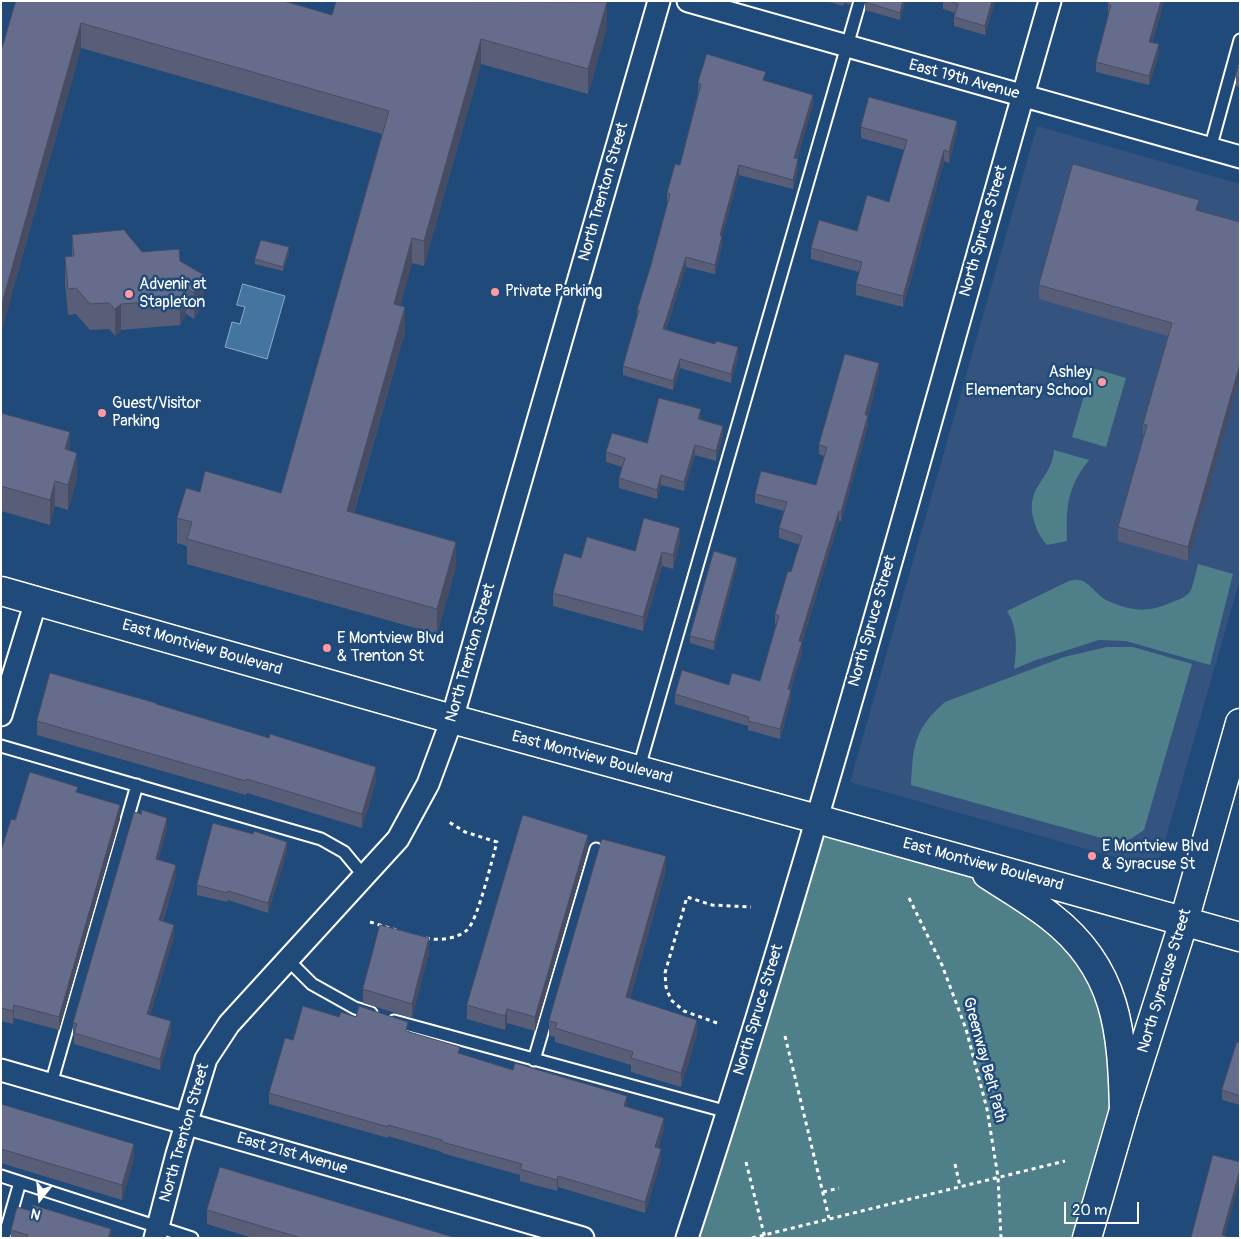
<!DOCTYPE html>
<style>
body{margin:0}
#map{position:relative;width:1241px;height:1239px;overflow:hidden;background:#1f4a7a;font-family:Pangolin,sans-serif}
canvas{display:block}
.frame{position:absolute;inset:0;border:2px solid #fff;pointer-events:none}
.north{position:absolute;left:15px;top:1174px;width:50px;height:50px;-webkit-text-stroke:4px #1f4a7a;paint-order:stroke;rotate:196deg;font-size:14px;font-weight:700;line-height:20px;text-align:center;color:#fff}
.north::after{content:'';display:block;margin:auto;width:18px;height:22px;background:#fff;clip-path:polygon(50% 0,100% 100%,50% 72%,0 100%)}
.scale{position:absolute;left:1064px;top:1202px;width:75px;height:22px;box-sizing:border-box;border:2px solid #fff;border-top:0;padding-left:6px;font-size:15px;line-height:18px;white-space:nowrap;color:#fff;-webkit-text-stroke:4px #1f4a7a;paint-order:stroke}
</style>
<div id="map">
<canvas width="1241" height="1239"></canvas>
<div class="frame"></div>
<div class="north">N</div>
<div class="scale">20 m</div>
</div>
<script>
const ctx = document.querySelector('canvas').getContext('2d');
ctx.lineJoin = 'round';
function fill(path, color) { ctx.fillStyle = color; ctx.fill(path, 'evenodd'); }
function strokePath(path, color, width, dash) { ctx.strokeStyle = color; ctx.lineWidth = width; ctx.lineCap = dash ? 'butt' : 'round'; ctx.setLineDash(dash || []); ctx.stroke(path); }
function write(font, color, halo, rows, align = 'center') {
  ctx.font = font + ' Pangolin,sans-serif'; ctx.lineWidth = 5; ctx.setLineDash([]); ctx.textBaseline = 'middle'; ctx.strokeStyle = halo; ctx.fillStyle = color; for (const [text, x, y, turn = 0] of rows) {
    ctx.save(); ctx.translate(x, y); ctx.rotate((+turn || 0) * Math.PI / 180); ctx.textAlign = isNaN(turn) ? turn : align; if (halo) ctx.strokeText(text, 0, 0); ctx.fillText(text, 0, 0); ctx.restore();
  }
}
fill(new Path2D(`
 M 1037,126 L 1240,184 L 1240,579 L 1157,869 L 850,782 Z`), '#34547f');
fill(new Path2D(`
 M 1092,368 L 1126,378 L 1106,447 L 1072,437 Z
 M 1054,450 L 1089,460 C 1067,488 1066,506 1067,541 L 1047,545 C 1040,537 1037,531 1034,521 C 1024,486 1052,480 1054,450 Z
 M 1198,564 L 1233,574 L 1210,665 L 1126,641 L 1099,640 L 1036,660 L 1014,669 C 1017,650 1018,628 1007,611 L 1069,581 C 1088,575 1092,593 1108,601 C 1134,612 1149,613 1175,601 C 1181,599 1188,596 1191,590 C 1194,582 1196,572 1198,564 Z
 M 1107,647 L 1133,647 L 1192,664 L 1144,830 L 1123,844 L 911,785 C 913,746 914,729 945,702 L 1064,657 Z
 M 817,819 L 967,861 L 1075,940 L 1123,1059 L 1087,1238 L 687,1238 Z`), '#4f808a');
const water = new Path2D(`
 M 243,284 L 285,296 L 267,359 L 225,347 L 232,322 L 240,324 L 245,307 L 237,305 Z`);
fill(water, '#4475a1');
strokePath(water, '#8facc7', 1);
const service = new Path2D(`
 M 1210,149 L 1240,40
 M 1,746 L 321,839 L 344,852 L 364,876
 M 638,771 L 860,1
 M 288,960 L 312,984 L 355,1008 L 371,1013
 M 394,1021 L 728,1112
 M 534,1060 L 596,849
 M 51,1084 L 137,785
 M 1,1176 L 192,1238
 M 4,1238 L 20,1182`);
const minor = new Path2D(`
 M 688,1 L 1240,157
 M 1,715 L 36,601
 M 1,1070 L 583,1238
 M 155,1238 L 177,1154 L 206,1059 L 229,1024 L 398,839 L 428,784 L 452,719 L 659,1
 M 687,1238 C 821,830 931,414 1050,1`);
const tertiary = new Path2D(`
 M 1087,1238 L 1124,1110 L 1184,921 L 1240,723`);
const secondary = new Path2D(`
 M 1,591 L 452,719 L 817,819 L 1240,937
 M 987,874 C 1008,888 1031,901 1051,917 C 1118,969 1122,1032 1124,1110`);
strokePath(service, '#fff', 15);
strokePath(minor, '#fff', 25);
strokePath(tertiary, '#fff', 31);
strokePath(secondary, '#fff', 31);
strokePath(new Path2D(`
 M 909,898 L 942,965 L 966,1029 L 987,1109 L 998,1177 L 1001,1238
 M 370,922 L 396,930
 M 426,938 C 438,941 457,939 467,930 C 478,920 492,859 497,842 L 465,832 L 449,822
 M 717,1023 L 684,1011 L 671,1000 L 666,987 L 665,973 L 687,897 L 712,905 L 751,907
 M 785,1036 L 829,1218
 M 746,1162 L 765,1238
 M 955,1164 L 960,1186
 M 823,1192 L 839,1188
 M 752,1238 L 1065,1161`), '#fff', 3, [4, 4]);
strokePath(service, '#1f4a7a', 11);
strokePath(minor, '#1f4a7a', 21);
strokePath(tertiary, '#1f4a7a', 28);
strokePath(secondary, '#1f4a7a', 28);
fill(new Path2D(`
 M 16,1 L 607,27 L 588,94 L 481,64 L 424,266 L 412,263 L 400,306 L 405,332 L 354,513 L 456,567 L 437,634 L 187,564 L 187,546 L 177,543 L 177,518 L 200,492 L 281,493 L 382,134 L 81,48 L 1,332 L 1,52 Z
 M 826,1 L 852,1 L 851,5 L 844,3 L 843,6 Z
 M 865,1 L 905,1 L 900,20 L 865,10 Z
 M 943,1 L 995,1 L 985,35 L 954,26 L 954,17 L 955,13 L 943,9 Z
 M 1109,1 L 1164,1 L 1152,43 L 1159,54 L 1149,85 L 1096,72 L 1096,62 L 1108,14 L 1108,5 Z
 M 1240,63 L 1240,87 L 1236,86 L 1236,77 Z
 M 766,81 L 813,104 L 797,159 L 798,169 L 793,189 L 739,175 L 722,236 L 722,245 L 715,274 L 686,267 L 666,329 L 738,357 L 731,383 L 680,368 L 673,390 L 623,375 L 623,366 L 637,318 L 637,310 L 651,265 L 668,203 L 667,203 L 667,193 L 680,165 L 698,93 L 698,83 Z
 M 861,127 L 957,132 L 949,163 L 944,161 L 903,307 L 856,295 L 856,284 L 859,272 L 811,259 L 811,248 L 857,231 L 889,202 L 904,150 L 861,138 Z
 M 1199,200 L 1188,561 L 1118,541 L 1118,527 L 1143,438 L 1143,424 L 1168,336 L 1039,299 L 1039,285 Z
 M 72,235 L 142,252 L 180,261 L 204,301 L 194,319 L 186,314 L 180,325 L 121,330 L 115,336 L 109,329 L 90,330 L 76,314 L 68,315 L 65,283 L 65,257 L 72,256 Z
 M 289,252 L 283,271 L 255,264 L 255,259 Z
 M 879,373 L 868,416 L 868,425 L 841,521 L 839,521 L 802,642 L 802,652 L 791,689 L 791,699 L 780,739 L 748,730 L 748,726 L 675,704 L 675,694 L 729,685 L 760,681 L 776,624 L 775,624 L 775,614 L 791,572 L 800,545 L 779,538 L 779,528 L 784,511 L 755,503 L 755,494 L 816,485 L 824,456 L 819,454 L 819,445 Z
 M 1,413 L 70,451 L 77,478 L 68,510 L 55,506 L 50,525 L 1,511 Z
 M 701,418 L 701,419 L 723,435 L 716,461 L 695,455 L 684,491 L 661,485 L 657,499 L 619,488 L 619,478 L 622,467 L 606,462 L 606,452 L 647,443 Z
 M 680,541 L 673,569 L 662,566 L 643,631 L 553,606 L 553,593 L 581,558 L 635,551 Z
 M 737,565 L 714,650 L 690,643 L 690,636 Z
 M 156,704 L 376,781 L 362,828 L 247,793 L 246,795 L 37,735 L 37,721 Z
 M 78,793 L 120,819 L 59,1030 L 14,1018 L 13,1024 L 1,1021 L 1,851 L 15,820 Z
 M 167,829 L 158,860 L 176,876 L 163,921 L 174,936 L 150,1015 L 171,1032 L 160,1070 L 74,1044 L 74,1035 L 73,1034 L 73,1023 Z
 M 253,834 L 287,851 L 268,913 L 228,900 L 227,902 L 197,895 L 197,885 Z
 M 588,849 L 535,1031 L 507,1023 L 505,1030 L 467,1019 L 467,1005 Z
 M 666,870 L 630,998 L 697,1034 L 681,1087 L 631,1072 L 631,1065 L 555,1042 L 555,1037 L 549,1035 L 549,1021 Z
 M 429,952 L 412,1018 L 363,1003 L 363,989 Z
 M 339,1017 L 408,1031 L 460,1054 L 627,1107 L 664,1129 L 658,1148 L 661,1160 L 645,1213 L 558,1187 L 557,1191 L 520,1181 L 520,1175 L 442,1153 L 442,1152 L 388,1136 L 388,1138 L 269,1104 L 269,1093 L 293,1040 Z
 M 1240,1043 L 1240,1105 L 1222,1100 L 1222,1090 Z
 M 1,1104 L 134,1158 L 122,1200 L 1,1163 Z
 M 207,1210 L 456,1238 L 253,1238 L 207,1224 Z
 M 11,1230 L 111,1238 L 11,1238 Z`), '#585e78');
fill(new Path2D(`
 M 903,1 L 905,1 L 900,20 L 900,13 Z
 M 992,1 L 995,1 L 985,35 L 985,26 Z
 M 1161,1 L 1164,1 L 1149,52 L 1149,42 Z
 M 607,2 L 607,27 L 588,94 L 588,69 Z
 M 81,23 L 81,48 L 1,332 L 1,307 Z
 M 481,39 L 481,64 L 424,266 L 424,241 Z
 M 1159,44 L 1159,54 L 1149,85 L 1149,76 Z
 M 813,95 L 813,104 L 794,168 L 794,158 Z
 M 957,121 L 957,132 L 949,163 L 949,152 Z
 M 944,150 L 944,161 L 903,307 L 903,296 Z
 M 798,159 L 798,169 L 793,189 L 793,180 Z
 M 739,165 L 739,175 L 722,236 L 722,245 L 715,274 L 715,265 L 720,235 Z
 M 1199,200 L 1199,214 L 1196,210 Z
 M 412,238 L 412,263 L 394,329 L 394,304 Z
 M 289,247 L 289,252 L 283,271 L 283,267 Z
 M 686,257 L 686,267 L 663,338 L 663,329 Z
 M 204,275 L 204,301 L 194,319 L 194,293 Z
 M 186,288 L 186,314 L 180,325 L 180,299 Z
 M 121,304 L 121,330 L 115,336 L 115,309 Z
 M 405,307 L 405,332 L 347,536 L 347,511 Z
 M 738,347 L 738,357 L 731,383 L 731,374 Z
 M 680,359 L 680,368 L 673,390 L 673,381 Z
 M 879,363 L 879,373 L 868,416 L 868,425 L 841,521 L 841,512 L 865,415 Z
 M 1240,364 L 1240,378 L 1188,561 L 1188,547 Z
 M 701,409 L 701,418 L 698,428 L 698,419 Z
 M 723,426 L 723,435 L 716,461 L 716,451 Z
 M 70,432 L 70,457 L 65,449 Z
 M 695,445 L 695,455 L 684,491 L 684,482 Z
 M 77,453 L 77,478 L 68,510 L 68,485 Z
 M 661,475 L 661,485 L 657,499 L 657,490 Z
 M 55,481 L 55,506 L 50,525 L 50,500 Z
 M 839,511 L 839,521 L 799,651 L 799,641 Z
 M 680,528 L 680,541 L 673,569 L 673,555 Z
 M 456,542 L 456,567 L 437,634 L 437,609 Z
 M 662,552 L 662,566 L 643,631 L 643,617 Z
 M 737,558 L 737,565 L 714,650 L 714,642 Z
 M 802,642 L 802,652 L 788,698 L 788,689 Z
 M 791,690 L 791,699 L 780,739 L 780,729 Z
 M 376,767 L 376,781 L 362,828 L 362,814 Z
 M 120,805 L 120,819 L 59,1030 L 59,1017 Z
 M 167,818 L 167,829 L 156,870 L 156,859 Z
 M 588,835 L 588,849 L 535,1031 L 535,1017 Z
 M 287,842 L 287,851 L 268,913 L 268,903 Z
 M 666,856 L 666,870 L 626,1011 L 626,997 Z
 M 176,865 L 176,876 L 159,932 L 159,920 Z
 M 174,925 L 174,936 L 147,1025 L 147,1014 Z
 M 429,938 L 429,952 L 412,1018 L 412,1004 Z
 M 14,1005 L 14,1018 L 13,1024 L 13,1011 Z
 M 507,1009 L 507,1023 L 505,1030 L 505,1016 Z
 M 697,1020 L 697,1034 L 681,1087 L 681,1073 Z
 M 171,1021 L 171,1032 L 160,1070 L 160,1059 Z
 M 627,1096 L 627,1108 L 624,1106 Z
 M 664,1118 L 664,1129 L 655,1158 L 655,1147 Z
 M 134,1144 L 134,1158 L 122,1200 L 122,1185 Z
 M 661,1149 L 661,1160 L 645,1213 L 645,1202 Z
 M 1240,1170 L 1240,1180 L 1224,1238 L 1222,1235 Z
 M 558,1176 L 558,1187 L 557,1191 L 557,1180 Z
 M 3,1203 L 3,1214 L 1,1220 L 1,1210 Z
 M 111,1229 L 111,1238 L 108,1238 Z`), '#474c62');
const building = new Path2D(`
 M 16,1 L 284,1 L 332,15 L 336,1 L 607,2 L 588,69 L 481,39 L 424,241 L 412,238 L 394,304 L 405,307 L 347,511 L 456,542 L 437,609 L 187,539 L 192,522 L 177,518 L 186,488 L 200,492 L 205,471 L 281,493 L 389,111 L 81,23 L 1,307 L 1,52 Z
 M 865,1 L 903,1 L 900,13 L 865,2 Z
 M 947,1 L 992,1 L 985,26 L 954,17 L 958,4 Z
 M 1109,1 L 1161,1 L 1149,42 L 1159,44 L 1149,76 L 1096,62 L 1111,5 L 1108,5 Z
 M 707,54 L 766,72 L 763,80 L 813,95 L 794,158 L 798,159 L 793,180 L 739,165 L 720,235 L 722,236 L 715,265 L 686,257 L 663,329 L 715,344 L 716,341 L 738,347 L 731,374 L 680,359 L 673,381 L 623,366 L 639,310 L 637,310 L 651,265 L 670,194 L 667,193 L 675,164 L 680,165 L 701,84 L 698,83 Z
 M 1240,63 L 1240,78 L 1236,77 Z
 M 869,97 L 957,121 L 949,152 L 944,150 L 903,296 L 856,284 L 862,262 L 811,248 L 819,220 L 857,231 L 867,195 L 889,202 L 907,140 L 861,127 Z
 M 1073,164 L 1199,200 L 1196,210 L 1240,222 L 1240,364 L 1188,547 L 1118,527 L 1147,425 L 1143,424 L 1172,323 L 1039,285 Z
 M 124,230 L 142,252 L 179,249 L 180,261 L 204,275 L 194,293 L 186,288 L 180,299 L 121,304 L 115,309 L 109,303 L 90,304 L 76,288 L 68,289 L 65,257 L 74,256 L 72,235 Z
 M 261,240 L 289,247 L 283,267 L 255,259 Z
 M 845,354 L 879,363 L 865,415 L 868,415 L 841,512 L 839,511 L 799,641 L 802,642 L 788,689 L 791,690 L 780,729 L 748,721 L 749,717 L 675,694 L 682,670 L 729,685 L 732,673 L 760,681 L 779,616 L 775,614 L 788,571 L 791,572 L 802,536 L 779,528 L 787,502 L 755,494 L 761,471 L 816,485 L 827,447 L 819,445 Z
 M 659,398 L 701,409 L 698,419 L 723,426 L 716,451 L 695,445 L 684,482 L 661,475 L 657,490 L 619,478 L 625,458 L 606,452 L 612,433 L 647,443 Z
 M 1,413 L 70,432 L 65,449 L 77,453 L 68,485 L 55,481 L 50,500 L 1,486 Z
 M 644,518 L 680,528 L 673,555 L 662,552 L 643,617 L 553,593 L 564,553 L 581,558 L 587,537 L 635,551 Z
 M 714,551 L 737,558 L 714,642 L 690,636 Z
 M 50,673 L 156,703 L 156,704 L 269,738 L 270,734 L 376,767 L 362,814 L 247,779 L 246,781 L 37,721 Z
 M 30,772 L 78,787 L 76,792 L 120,805 L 59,1017 L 14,1005 L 13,1011 L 1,1008 L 1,851 L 11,819 L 15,820 Z
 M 142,810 L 167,818 L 156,859 L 176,865 L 159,920 L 174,925 L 147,1014 L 171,1021 L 160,1059 L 74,1033 L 77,1024 L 73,1023 L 134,812 L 141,814 Z
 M 523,815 L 588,835 L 535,1017 L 507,1009 L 505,1016 L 467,1005 Z
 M 213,823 L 253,834 L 254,831 L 287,842 L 268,903 L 228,891 L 227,893 L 197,885 Z
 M 602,839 L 666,856 L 626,997 L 697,1020 L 681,1073 L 631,1058 L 633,1052 L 555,1028 L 557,1023 L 549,1021 Z
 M 380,925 L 429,938 L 412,1004 L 363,989 Z
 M 303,1006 L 339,1017 L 341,1012 L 356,1017 L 359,1006 L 408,1022 L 406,1031 L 460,1047 L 458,1053 L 513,1070 L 515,1063 L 627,1096 L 624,1106 L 664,1118 L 655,1147 L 661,1149 L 645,1202 L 558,1176 L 557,1180 L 520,1169 L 522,1164 L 442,1142 L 442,1140 L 388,1125 L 388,1127 L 269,1093 L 285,1038 L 293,1040 Z
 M 1237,1042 L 1240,1043 L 1240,1096 L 1222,1090 Z
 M 1,1104 L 134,1144 L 122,1185 L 1,1149 Z
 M 1213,1155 L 1240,1162 L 1240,1170 L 1222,1235 L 1228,1237 L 1228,1238 L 1191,1238 Z
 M 220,1167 L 456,1238 L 301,1238 L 207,1210 Z
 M 33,1205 L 111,1229 L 108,1238 L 27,1238 L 28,1235 L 11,1230 L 17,1207 L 31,1211 Z`);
fill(building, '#666d8c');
strokePath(building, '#474c62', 1);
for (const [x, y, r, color] of [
 [495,292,5,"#ff9aa2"],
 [129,294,5,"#ff9aa2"],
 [1102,382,5,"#ff9aa2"],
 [102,413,5,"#ff9aa2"],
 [327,648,5,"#ff9aa2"],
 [1092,856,5,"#ff9aa2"]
]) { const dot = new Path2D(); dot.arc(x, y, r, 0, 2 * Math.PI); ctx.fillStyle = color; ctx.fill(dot); strokePath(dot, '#1f4a7a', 2); }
write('16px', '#fff', '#1f4a7a', [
 ["East 19th Avenue",964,80,15],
 ["North Trenton Street",604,192,-74],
 ["North Spruce Street",984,231,-74],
 ["North Spruce Street",873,621,-74],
 ["East Montview Boulevard",202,648,16],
 ["North Trenton Street",471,653,-74],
 ["East Montview Boulevard",592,758,15],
 ["East Montview Boulevard",983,865,15],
 ["North Syracuse Street",1165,981,-73],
 ["North Spruce Street",759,1010,-73],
 ["Greenway Belt Path",984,1060,75],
 ["North Trenton Street",185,1133,-74],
 ["East 21st Avenue",292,1154,16]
]);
write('16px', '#fff', '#1f4a7a', [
 ["Advenir at",139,285],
 ["Stapleton",139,303],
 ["Private Parking",505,292],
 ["Ashley",1092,373,"right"],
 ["Elementary School",1092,391,"right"],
 ["Guest/Visitor",112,404],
 ["Parking",112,422],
 ["E Montview Blvd",337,639],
 ["& Trenton St",337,657],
 ["E Montview Blvd",1102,847],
 ["& Syracuse St",1102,865]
], 'left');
</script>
